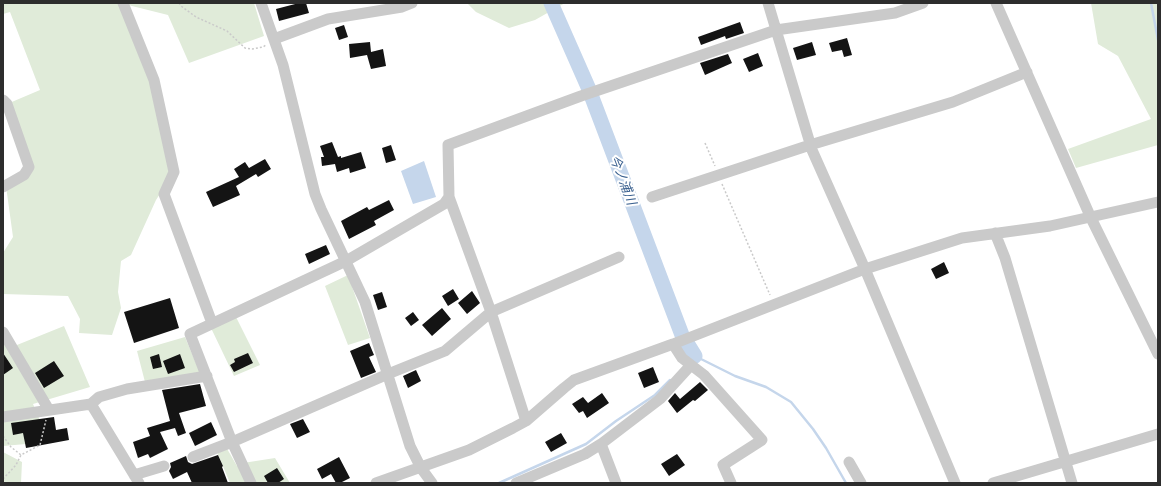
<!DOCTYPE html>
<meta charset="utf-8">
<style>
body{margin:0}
#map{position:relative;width:1161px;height:486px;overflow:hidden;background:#fff;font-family:Barlow,sans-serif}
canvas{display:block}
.frame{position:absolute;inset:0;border:4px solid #2d2d2d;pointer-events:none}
</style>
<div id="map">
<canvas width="1161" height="486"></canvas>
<div class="frame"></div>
</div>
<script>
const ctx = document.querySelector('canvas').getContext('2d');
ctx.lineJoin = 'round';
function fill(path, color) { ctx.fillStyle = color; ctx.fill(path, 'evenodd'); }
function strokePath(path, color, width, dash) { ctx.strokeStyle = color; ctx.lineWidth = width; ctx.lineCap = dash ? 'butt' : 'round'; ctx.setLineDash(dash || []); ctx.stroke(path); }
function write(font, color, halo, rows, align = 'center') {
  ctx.font = font + ' Barlow,"Noto Sans JP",sans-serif'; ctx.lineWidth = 4; ctx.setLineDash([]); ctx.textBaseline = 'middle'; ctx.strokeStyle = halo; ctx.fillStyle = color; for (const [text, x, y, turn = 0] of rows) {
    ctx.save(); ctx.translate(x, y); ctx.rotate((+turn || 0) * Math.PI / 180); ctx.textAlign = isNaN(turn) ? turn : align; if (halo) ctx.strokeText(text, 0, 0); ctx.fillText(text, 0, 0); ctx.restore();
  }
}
fill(new Path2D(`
 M 3,3 L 254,3 L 264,36 L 189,63 L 168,15 L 124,4 L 154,80 L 174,172 L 156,200 L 131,255 L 121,261 L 118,292 L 121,308 L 112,335 L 79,333 L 80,319 L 68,296 L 3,294 L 3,253 L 13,237 L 6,186 L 29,167 L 7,104 L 40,90 L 10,12 L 3,14 Z
 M 467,3 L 565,3 L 535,20 L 509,28 L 476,12 Z
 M 1091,3 L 1158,3 L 1158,145 L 1076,168 L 1068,149 L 1151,119 L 1118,56 L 1098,44 Z
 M 348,275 L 370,338 L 348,345 L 325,286 Z
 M 236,317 L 260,365 L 234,376 L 211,328 Z
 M 64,326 L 90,387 L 33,404 L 49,442 L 3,446 L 3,335 L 12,347 Z
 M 185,337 L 200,373 L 145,382 L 137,351 Z
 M 226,447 L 237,466 L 243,463 L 275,458 L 290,483 L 230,483 L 217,452 Z
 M 3,452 L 22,462 L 21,483 L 3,483 Z`), '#e0ebd9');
fill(new Path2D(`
 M 424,161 L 436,197 L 413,204 L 401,171 Z`), '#c5d6eb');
strokePath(new Path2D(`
 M 1151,3 L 1158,40
 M 690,361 L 695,356 L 735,376 L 766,387 L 791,402 L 813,429 L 826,448 L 846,483
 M 499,483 L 586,444 L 616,421 L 655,395 L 670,380`), '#c5d6eb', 2.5);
strokePath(new Path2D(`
 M 551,3 L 588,87 L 682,335 L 695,356`), '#c5d6eb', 15);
fill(new Path2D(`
 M 299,3 L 306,3 L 309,13 L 279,21 L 276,9 Z
 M 740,22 L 744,33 L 726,39 L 725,36 L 701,45 L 698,37 Z
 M 344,25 L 348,37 L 339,40 L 335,28 Z
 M 847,38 L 852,55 L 844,57 L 842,50 L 832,52 L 829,43 Z
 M 370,42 L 371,52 L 383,49 L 386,66 L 371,69 L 367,55 L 350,58 L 349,44 Z
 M 812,42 L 816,55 L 797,60 L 793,48 Z
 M 758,53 L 763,66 L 749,72 L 743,59 Z
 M 728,54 L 732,63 L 705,75 L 700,63 Z
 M 332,142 L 338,157 L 341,156 L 341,158 L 361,152 L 366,168 L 350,173 L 349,168 L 337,172 L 335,164 L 322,166 L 321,157 L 324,157 L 320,146 Z
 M 391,145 L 396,160 L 386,163 L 382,148 Z
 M 265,159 L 271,169 L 258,177 L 256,174 L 236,186 L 240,195 L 213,207 L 206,192 L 239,177 L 234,169 L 245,162 L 249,168 Z
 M 389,200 L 394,210 L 374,221 L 376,225 L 349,239 L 341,221 L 367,207 L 369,210 Z
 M 326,245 L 330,254 L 309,264 L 305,254 Z
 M 944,262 L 949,273 L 936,279 L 931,269 Z
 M 453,289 L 459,299 L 448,306 L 442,296 Z
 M 472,291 L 480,303 L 467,314 L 458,303 Z
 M 382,292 L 387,307 L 378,310 L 373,295 Z
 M 170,298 L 179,328 L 134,343 L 124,312 Z
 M 442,308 L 451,319 L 432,336 L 422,325 Z
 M 413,312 L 419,320 L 411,326 L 405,318 Z
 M 369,343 L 374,355 L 369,357 L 376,372 L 361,378 L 350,351 Z
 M 3,353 L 13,368 L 3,375 Z
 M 248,353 L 253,363 L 234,372 L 230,365 L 235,362 L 234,359 Z
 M 159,354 L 162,367 L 153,369 L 150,357 Z
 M 180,354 L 185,368 L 168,374 L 163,361 Z
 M 54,361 L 64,376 L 44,388 L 35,373 Z
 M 653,367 L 659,382 L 644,388 L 638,373 Z
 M 416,370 L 421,381 L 408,388 L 403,376 Z
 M 700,382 L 708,390 L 695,401 L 693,400 L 677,413 L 668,401 L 675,393 L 680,399 Z
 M 200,384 L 206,406 L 179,413 L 186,433 L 178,436 L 175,428 L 160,432 L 168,449 L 150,458 L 148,454 L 138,458 L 133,442 L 150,436 L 147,428 L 170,421 L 162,390 Z
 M 602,393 L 609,403 L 587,418 L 583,411 L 579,413 L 572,404 L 583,397 L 588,403 Z
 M 54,417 L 56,430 L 67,428 L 69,440 L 26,448 L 23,433 L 13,435 L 11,423 Z
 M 303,419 L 310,432 L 297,438 L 290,424 Z
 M 211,422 L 217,435 L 195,446 L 189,433 Z
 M 561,433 L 567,443 L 551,452 L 545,442 Z
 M 677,454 L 685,465 L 669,476 L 661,464 Z
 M 218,455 L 223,466 L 222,467 L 228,483 L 192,483 L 187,472 L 173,479 L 169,471 L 171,467 L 170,463 L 186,456 L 188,462 L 192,464 Z
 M 339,457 L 350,478 L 340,483 L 336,483 L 331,474 L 322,479 L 317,469 Z
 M 277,468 L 284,479 L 278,483 L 268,483 L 264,476 Z`), '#141414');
strokePath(new Path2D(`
 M 179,3 L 181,6 L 196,17 L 227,31 L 245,48 L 252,49 L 263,47 L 266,45
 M 705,143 L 715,166
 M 722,184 L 770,295
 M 3,436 L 11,447 L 21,455
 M 3,479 L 16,465 L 21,455 L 40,445 L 46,420`), '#cacaca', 1.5, [2, 2]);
strokePath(new Path2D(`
 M 123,3 L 154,80 L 174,172 L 164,194 L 212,323
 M 261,3 L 283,65 L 315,194 L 321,209 L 365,302 L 410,446 L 421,468 L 432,483
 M 768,3 L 812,150 L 865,269 L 955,483
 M 996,3 L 1091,218 L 1158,354
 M 274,39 L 328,19 L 402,7 L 412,3
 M 3,100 L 7,104 L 29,167 L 24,175 L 3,187
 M 449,197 L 491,312 L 526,421
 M 652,197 L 810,145 L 953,102 L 1027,72
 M 995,233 L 1005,258 L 1072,483
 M 3,332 L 49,410
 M 673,344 L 682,358 L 704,375 L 762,440 L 723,465 L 731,483
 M 91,404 L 139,483
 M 3,417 L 91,404 L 99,397 L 127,389 L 207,376
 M 601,444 L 616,483
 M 193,457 L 232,442 L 388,374 L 445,351 L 491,312 L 619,257
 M 849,462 L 861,483
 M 134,475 L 164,466
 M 251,483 L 232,442 L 190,334 L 346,261 L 444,204 L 449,197 L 448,145 L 581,96 L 776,30 L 895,13 L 923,3
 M 376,483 L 469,450 L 513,428 L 526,421 L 564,388 L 574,380 L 673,344 L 865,269 L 962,238 L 1050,226 L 1158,202
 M 516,483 L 585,454 L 601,444 L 660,399 L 691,365
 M 993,483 L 1158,434`), '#cacaca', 11);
write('italic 13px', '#3a608f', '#fff', [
 ["今ノ浦川",623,180,69]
]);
</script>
